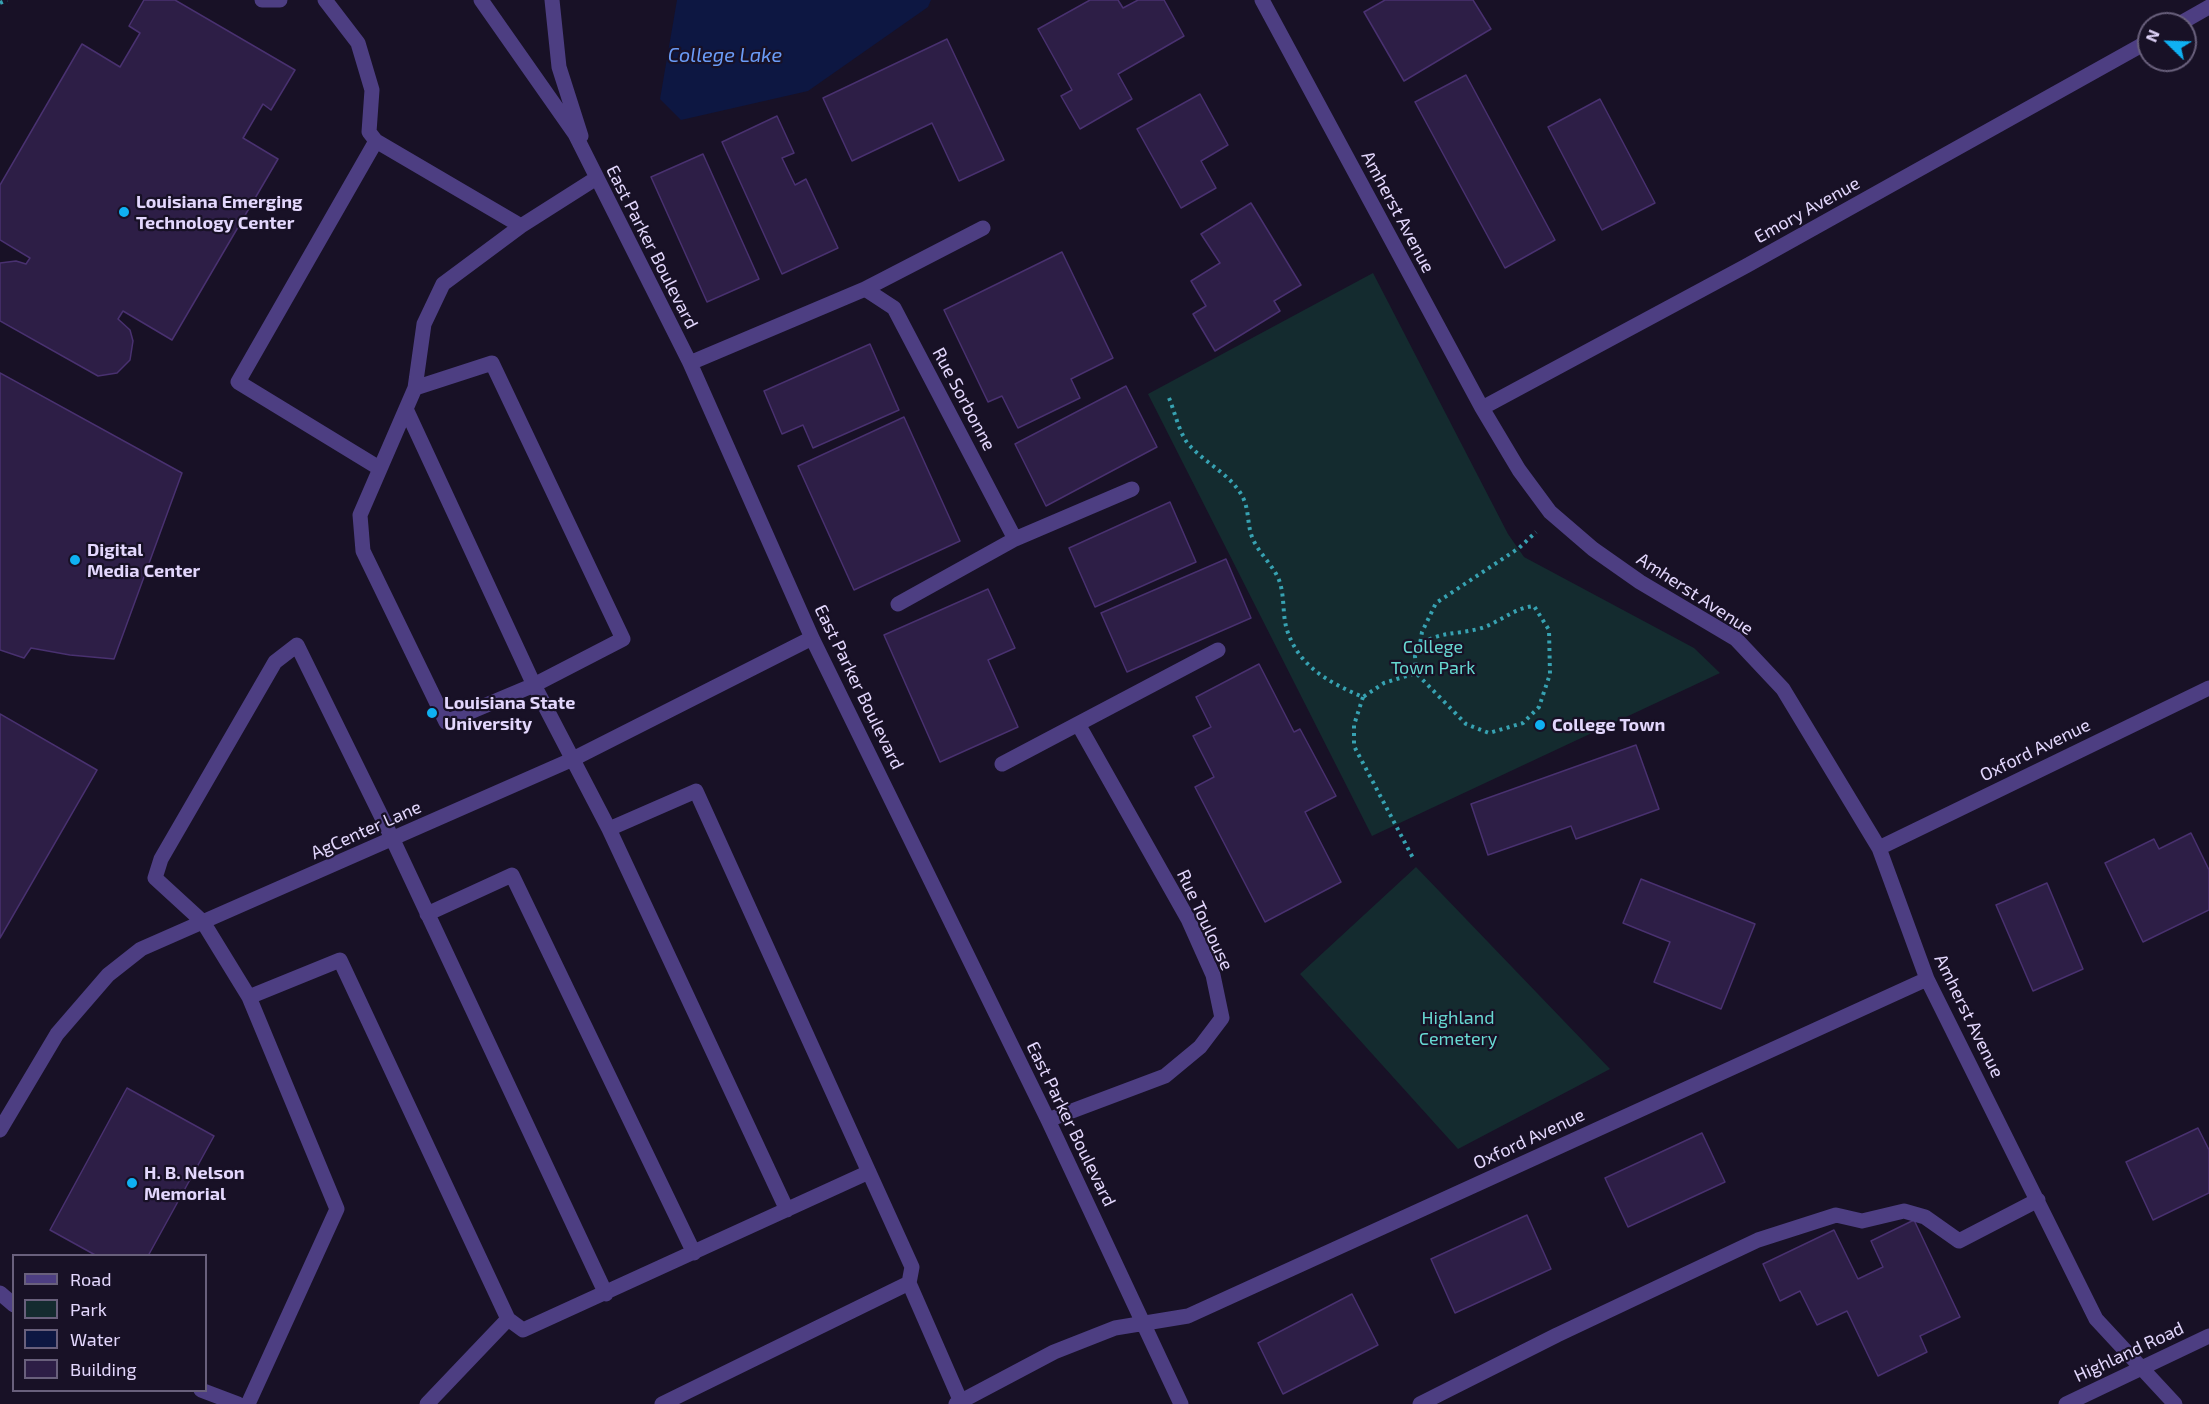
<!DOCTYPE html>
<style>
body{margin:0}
#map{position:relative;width:2209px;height:1404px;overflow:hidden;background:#181126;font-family:"Exo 2",sans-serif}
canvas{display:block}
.legend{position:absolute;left:12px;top:1254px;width:195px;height:138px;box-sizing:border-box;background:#181126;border:2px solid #69607c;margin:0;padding:8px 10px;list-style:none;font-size:18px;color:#e3d7fd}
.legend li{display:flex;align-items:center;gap:12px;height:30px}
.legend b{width:30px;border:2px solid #69607c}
.north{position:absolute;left:2137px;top:12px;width:60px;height:60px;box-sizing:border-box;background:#181126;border:2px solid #69607c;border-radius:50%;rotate:293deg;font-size:16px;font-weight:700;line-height:24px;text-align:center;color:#e3d7fd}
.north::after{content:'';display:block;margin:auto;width:21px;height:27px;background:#0fb1f2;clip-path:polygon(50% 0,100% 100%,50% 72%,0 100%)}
</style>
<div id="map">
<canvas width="2209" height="1404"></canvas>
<ul class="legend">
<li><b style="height:8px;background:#4d3e82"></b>Road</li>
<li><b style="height:16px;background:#142b2f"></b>Park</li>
<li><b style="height:16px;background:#0d1742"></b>Water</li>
<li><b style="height:16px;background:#2d1e46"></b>Building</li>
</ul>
<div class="north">N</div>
</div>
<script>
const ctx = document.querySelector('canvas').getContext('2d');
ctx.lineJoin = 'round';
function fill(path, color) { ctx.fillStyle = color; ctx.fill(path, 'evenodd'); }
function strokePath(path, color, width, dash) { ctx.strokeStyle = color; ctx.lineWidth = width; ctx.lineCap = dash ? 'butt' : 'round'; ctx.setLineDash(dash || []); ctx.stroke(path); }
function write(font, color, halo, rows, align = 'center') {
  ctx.font = font + ' "Exo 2",sans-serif'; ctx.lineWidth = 4.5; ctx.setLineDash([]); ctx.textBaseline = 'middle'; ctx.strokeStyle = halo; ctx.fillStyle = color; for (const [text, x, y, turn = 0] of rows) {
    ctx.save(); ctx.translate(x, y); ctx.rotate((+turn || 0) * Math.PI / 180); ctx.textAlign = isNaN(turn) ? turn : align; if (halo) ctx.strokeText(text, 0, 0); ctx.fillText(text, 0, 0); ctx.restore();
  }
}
fill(new Path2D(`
 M 1373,273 L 1508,534 L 1524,557 L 1694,648 L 1720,673 L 1372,836 L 1148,394 Z
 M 1416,867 L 1610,1069 L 1458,1149 L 1300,974 Z`), '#142b2f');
fill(new Path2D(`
 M 677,0 L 931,0 L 928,7 L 808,91 L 681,120 L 660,99 Z`), '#0d1742');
const building = new Path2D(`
 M 144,0 L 175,0 L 295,70 L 271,110 L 263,104 L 243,138 L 278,159 L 172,340 L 123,311 L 118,319 L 130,330 L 133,341 L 130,360 L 117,373 L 98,376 L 0,321 L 0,263 L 16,261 L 26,264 L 30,258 L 0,240 L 0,185 L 82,44 L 120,67 L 140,33 L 129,26 Z
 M 1090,0 L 1118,0 L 1123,8 L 1138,0 L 1164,0 L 1184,36 L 1118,74 L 1132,99 L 1080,129 L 1061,96 L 1072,90 L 1038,29 Z
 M 1385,0 L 1473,0 L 1491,29 L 1404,81 L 1364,12 Z
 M 947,39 L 1004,160 L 959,181 L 932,123 L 852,161 L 823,98 Z
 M 1466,75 L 1555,240 L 1505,268 L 1415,102 Z
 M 1200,94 L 1228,145 L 1201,161 L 1216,188 L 1181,208 L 1137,129 Z
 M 1600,99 L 1655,203 L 1602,230 L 1548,127 Z
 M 777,116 L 794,153 L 782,158 L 795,185 L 806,179 L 838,248 L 782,274 L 722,142 Z
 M 703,154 L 759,279 L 707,302 L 651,177 Z
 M 1251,203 L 1301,285 L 1274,301 L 1280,311 L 1215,351 L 1193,314 L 1206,306 L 1191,281 L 1220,263 L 1201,234 Z
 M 1062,252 L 1113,358 L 1071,379 L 1080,398 L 1018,428 L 1002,396 L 988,402 L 944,310 Z
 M 870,344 L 899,410 L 813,448 L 803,425 L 782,434 L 764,391 Z
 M 0,373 L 182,473 L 114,659 L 70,655 L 31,648 L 24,658 L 0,650 Z
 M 1126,386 L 1157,447 L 1046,506 L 1015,444 Z
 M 904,417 L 960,541 L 854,590 L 798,466 Z
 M 1170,502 L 1196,562 L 1095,607 L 1069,548 Z
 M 1226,559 L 1251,618 L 1127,672 L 1101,613 Z
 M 988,589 L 1015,648 L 988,660 L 1018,727 L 940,762 L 884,635 Z
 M 1259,664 L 1294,732 L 1300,729 L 1336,796 L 1305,812 L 1341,882 L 1265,922 L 1195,787 L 1214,777 L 1193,736 L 1211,727 L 1196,697 Z
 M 0,714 L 97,770 L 0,938 Z
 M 1636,745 L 1659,809 L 1576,839 L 1571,826 L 1488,855 L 1471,804 Z
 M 2191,833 L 2209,870 L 2209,910 L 2143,942 L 2105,863 L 2154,839 L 2159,849 Z
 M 1641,879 L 1755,924 L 1721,1009 L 1654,982 L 1670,942 L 1623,923 Z
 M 2047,883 L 2083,969 L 2033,991 L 1996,905 Z
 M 127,1088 L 214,1136 L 148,1256 L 97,1256 L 50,1230 Z
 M 2198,1128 L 2209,1150 L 2209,1193 L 2153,1220 L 2126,1162 Z
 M 1702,1133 L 1725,1182 L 1628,1227 L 1605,1178 Z
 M 1527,1215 L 1551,1269 L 1455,1313 L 1431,1259 Z
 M 1914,1220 L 1960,1317 L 1920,1336 L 1927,1352 L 1878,1376 L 1847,1311 L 1817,1325 L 1800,1291 L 1780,1301 L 1763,1264 L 1834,1230 L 1858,1279 L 1883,1267 L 1871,1241 Z
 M 1352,1294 L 1378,1345 L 1283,1394 L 1258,1343 Z`);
fill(building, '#2d1e46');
strokePath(building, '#493170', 1.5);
strokePath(new Path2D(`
 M 0,3 L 7,0
 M 1169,398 C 1175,412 1180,437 1191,447 C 1207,464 1229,474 1241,494 C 1249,507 1247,520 1251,534 C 1256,551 1272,563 1279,580 C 1285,596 1282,614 1287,630 C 1299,667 1330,683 1363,697 L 1384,683 L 1416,673 L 1466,724 L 1489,733 L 1523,723 L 1539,707 L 1550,674 L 1549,630 L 1534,606 C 1513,608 1498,624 1478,629 C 1454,635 1443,631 1420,644 L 1422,632 L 1436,603 L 1519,548 L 1536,532
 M 1416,673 L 1415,656 L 1420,644
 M 1363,697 L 1354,725 L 1354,746 L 1414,860`), '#37a2b2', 4, [3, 4.5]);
strokePath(new Path2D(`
 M 262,0 L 280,0
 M 325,0 L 358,43 L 372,90 L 369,132 L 376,141 L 521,226
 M 481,0 L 575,134 L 690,363 L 812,638 L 1048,1120 L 1181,1404
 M 552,0 L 559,67 L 581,136
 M 1262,0 L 1482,408 L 1519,470 L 1550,512 L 1593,549 L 1640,582 L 1736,639 L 1783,689 L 1879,848 L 1927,979 L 2096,1319 L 2175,1404
 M 2179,24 L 2209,7
 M 376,141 L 238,382 L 379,468
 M 595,179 L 521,226 L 443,284 L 424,324 L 415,388 L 360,515 L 363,551 L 446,722 L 534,685 L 609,829 L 696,791 L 912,1267 L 909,1283 L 662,1404
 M 865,289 L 894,308 L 1015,539
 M 690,363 L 865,289 L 983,228
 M 1482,408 L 1746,266 L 2149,41
 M 406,409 L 534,685 L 623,639 L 492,363 L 415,388
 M 898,604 L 1015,539 L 1132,489
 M 1002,764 L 1218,650
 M 609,829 L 787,1210
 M 1879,848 L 2209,688
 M 427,914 L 512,875 L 694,1253
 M 1048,1120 L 1165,1076 L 1200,1047 L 1222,1018 L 1213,975 L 1188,919 L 1078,724
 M 0,1130 L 57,1034 L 108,975 L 141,949 L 571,760 L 812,638
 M 909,1283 L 961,1402
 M 0,1293 L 14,1305
 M 606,1294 L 393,840 L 297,645 L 275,662 L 161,859 L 155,878 L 203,922 L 249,997 L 340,960 L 508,1319 L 523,1330 L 869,1172
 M 201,1390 L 238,1404
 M 248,1404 L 337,1209 L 249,997
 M 427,1404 L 508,1319
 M 956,1404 L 1054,1352 L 1115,1328 L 1188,1316 L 1927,979
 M 1420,1404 L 1557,1335 L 1758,1240 L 1836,1215 L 1862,1221 L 1904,1211 L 1925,1217 L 1959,1241 L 2038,1200
 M 2066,1404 L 2209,1336`), '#4d3e82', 15);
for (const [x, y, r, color] of [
 [124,212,6,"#0fb1f2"],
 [75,560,6,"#0fb1f2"],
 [432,713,6,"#0fb1f2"],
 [1540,725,6,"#0fb1f2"],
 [132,1183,6,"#0fb1f2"]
]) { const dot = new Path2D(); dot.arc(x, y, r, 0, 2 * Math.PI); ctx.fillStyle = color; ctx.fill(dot); strokePath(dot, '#181126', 2); }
write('bold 18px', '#e3d7fd', '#181126', [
 ["Louisiana Emerging",136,202],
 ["Technology Center",136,223],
 ["Digital",87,550],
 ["Media Center",87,571],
 ["Louisiana State",444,703],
 ["University",444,724],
 ["College Town",1552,725],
 ["H. B. Nelson",144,1173],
 ["Memorial",144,1194]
], 'left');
write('18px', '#e3d7fd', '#181126', [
 ["Emory Avenue",1807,210,-29],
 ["Amherst Avenue",1398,212,62],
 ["East Parker Boulevard",652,247,63],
 ["Rue Sorbonne",964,399,62],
 ["Amherst Avenue",1695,594,33],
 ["East Parker Boulevard",859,687,64],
 ["Oxford Avenue",2035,750,-26],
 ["AgCenter Lane",366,830,-24],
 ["Rue Toulouse",1205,920,65],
 ["Amherst Avenue",1969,1016,64],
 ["East Parker Boulevard",1071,1124,64],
 ["Oxford Avenue",1529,1139,-25],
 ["Highland Road",2129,1352,-25]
]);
write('18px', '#67d9d2', '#181126', [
 ["College",1433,647],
 ["Town Park",1433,668],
 ["Highland",1458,1018],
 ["Cemetery",1458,1039]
]);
write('italic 20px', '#6b9cf7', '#181126', [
 ["College Lake",725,55]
]);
</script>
